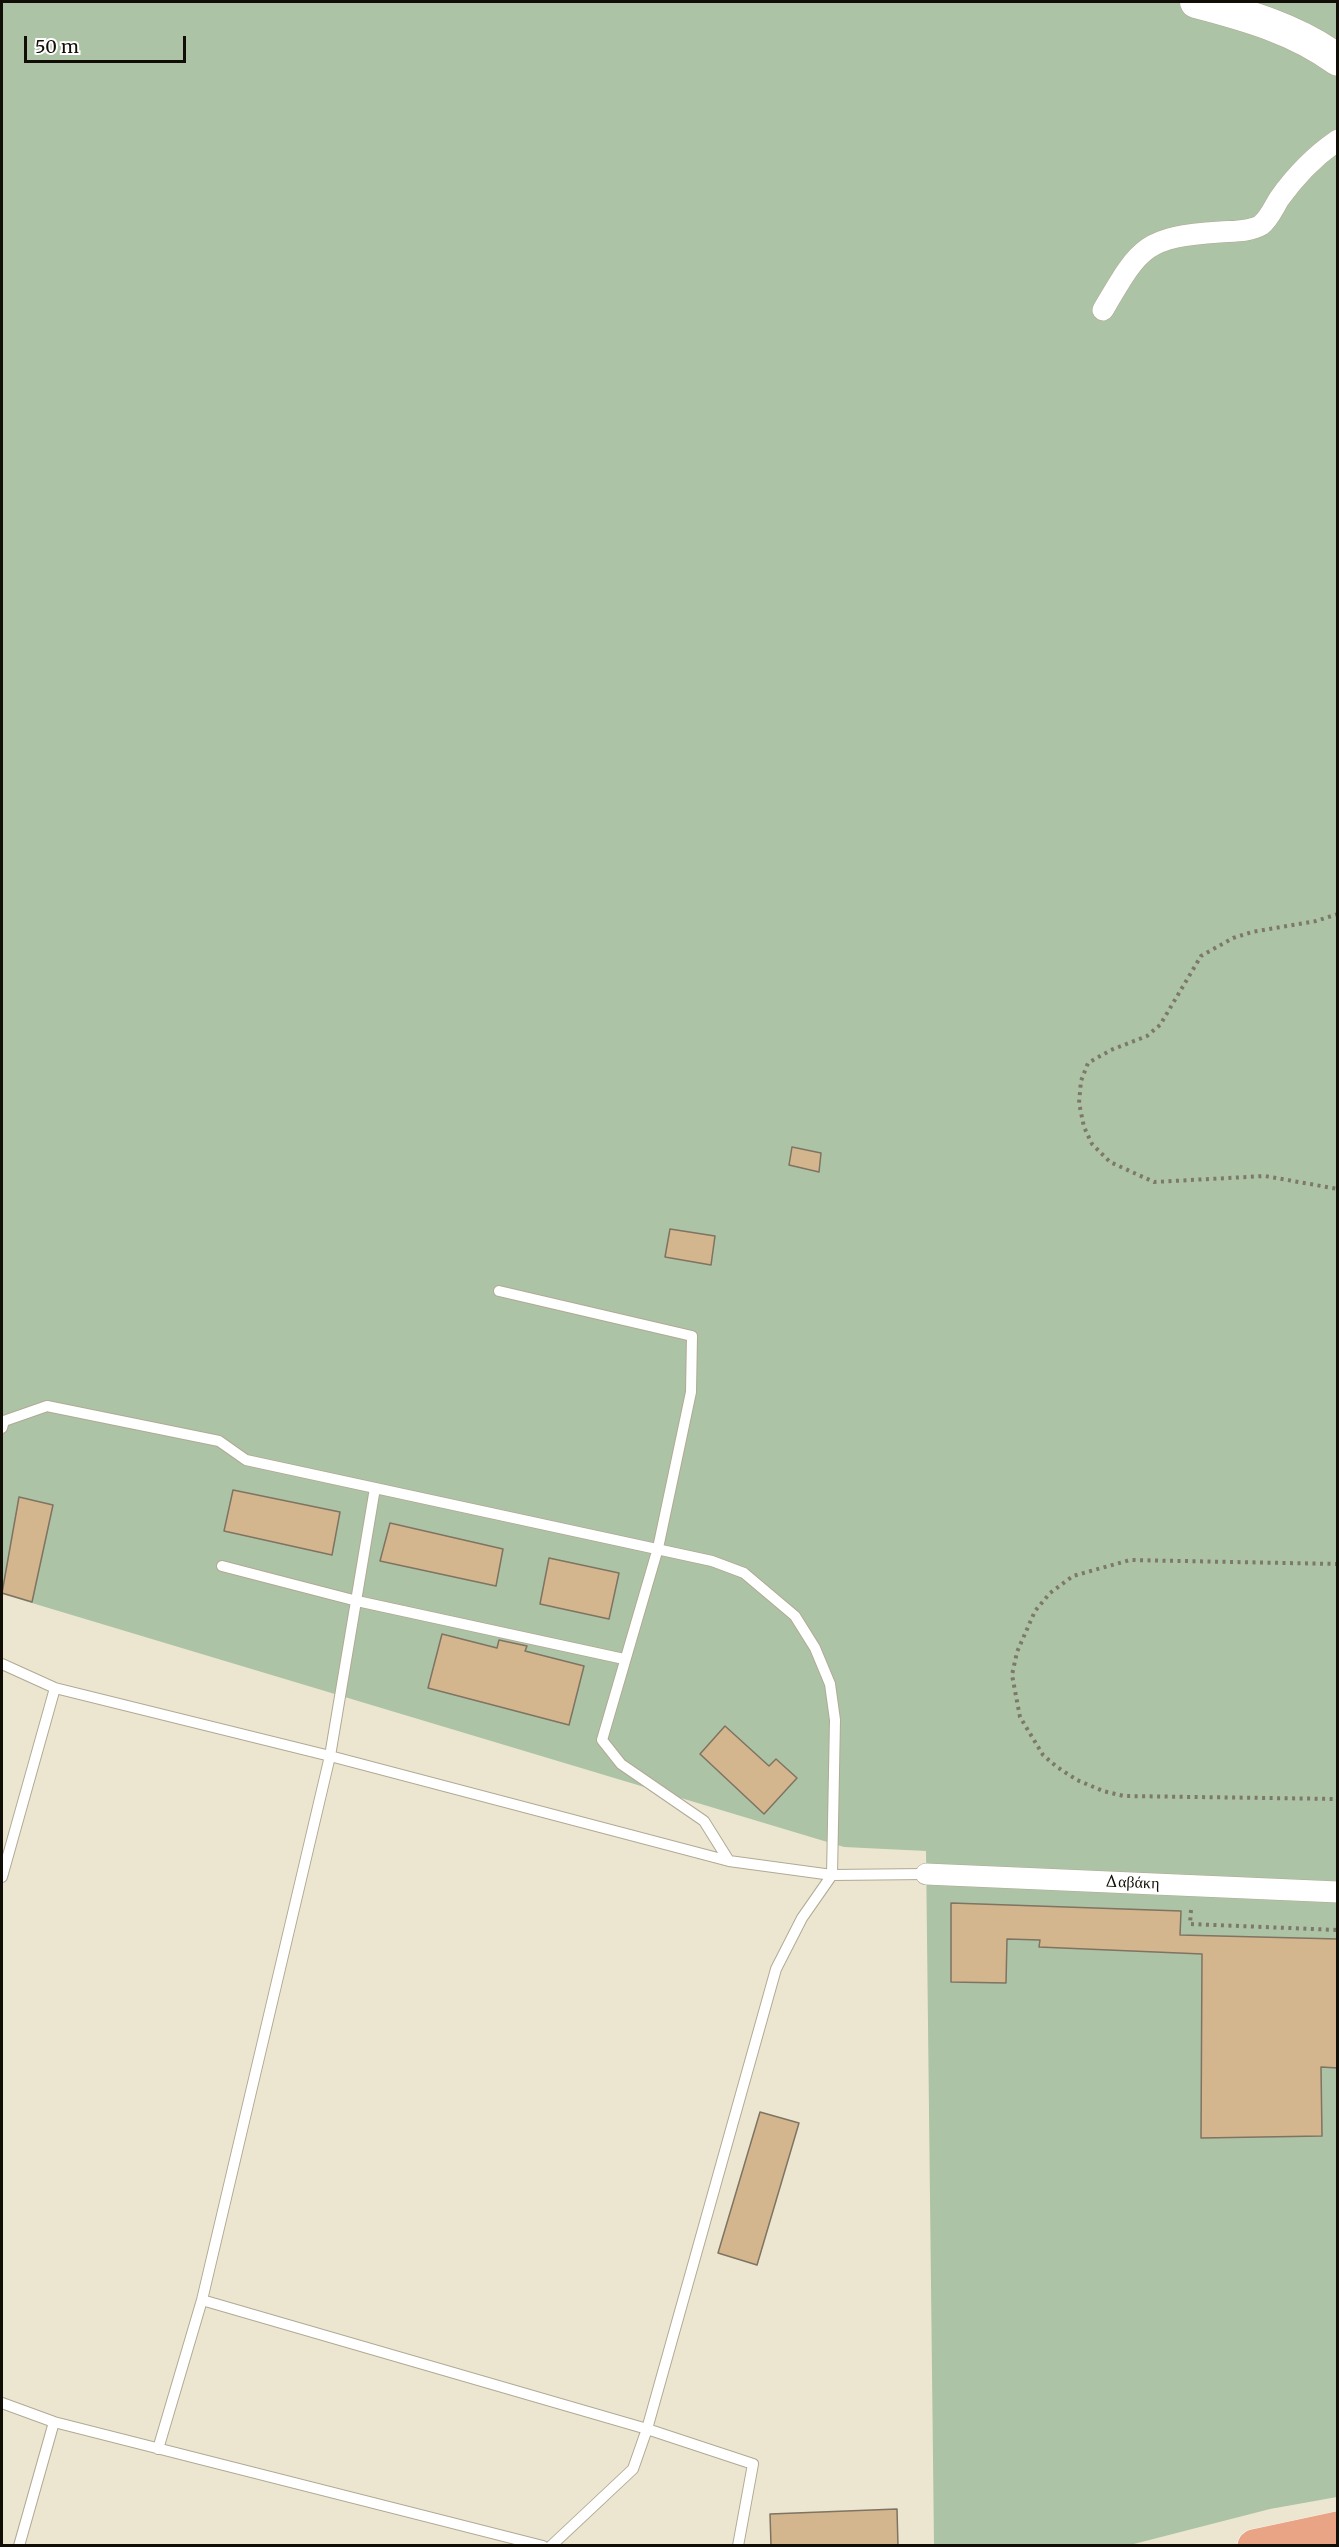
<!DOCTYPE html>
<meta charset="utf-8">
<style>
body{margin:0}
#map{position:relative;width:1339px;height:2547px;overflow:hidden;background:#ece6d0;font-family:Merriweather,serif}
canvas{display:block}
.frame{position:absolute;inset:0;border:3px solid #100e07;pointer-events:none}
.scale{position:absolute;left:24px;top:36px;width:162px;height:27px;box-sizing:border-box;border:3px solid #100e07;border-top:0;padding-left:8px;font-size:18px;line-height:21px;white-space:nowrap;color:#100e07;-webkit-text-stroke:4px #fff;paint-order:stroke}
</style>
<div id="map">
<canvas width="1339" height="2547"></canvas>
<div class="frame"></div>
<div class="scale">50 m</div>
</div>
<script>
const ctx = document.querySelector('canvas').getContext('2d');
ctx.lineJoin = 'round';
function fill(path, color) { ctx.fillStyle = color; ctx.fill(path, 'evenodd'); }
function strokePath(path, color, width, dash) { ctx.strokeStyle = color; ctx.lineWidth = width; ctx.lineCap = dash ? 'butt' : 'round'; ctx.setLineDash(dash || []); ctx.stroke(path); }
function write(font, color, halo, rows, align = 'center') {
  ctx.font = font + ' Merriweather,serif'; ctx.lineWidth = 4.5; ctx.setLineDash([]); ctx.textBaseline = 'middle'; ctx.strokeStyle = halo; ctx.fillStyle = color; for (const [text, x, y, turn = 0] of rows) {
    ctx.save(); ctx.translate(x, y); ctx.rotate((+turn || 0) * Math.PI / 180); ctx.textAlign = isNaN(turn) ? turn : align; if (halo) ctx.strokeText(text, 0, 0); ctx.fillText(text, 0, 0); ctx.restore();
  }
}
fill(new Path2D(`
 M 2,2 L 1337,2 L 1337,2497 L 1270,2509 L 1130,2545 L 934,2545 L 926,1851 L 844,1847 L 2,1594 Z`), '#adc3a5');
const building = new Path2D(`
 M 792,1147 L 821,1153 L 819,1172 L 789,1165 Z
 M 670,1229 L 715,1236 L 711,1265 L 665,1257 Z
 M 233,1490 L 340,1512 L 332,1555 L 224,1531 Z
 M 19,1497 L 53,1505 L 32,1602 L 2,1593 Z
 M 390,1523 L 503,1549 L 496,1586 L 380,1561 Z
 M 549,1558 L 619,1573 L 609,1619 L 540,1604 Z
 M 442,1634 L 497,1648 L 499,1640 L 527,1646 L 525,1651 L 584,1666 L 569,1725 L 428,1688 Z
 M 725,1726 L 769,1766 L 776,1759 L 797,1778 L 764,1814 L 700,1754 Z
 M 951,1903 L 1181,1911 L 1180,1935 L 1338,1939 L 1338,2068 L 1321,2067 L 1322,2136 L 1201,2138 L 1202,1954 L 1039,1947 L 1040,1940 L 1007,1939 L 1006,1983 L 951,1982 Z
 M 760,2112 L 799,2123 L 757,2265 L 718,2253 Z
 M 897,2509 L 898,2546 L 771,2546 L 770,2514 Z`);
fill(building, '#d3b68e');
strokePath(building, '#7f7362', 1.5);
const lane = new Path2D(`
 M 499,1291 L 692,1336 L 691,1392 L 658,1548 L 602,1740 L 621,1764 L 704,1821 L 729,1861
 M 2,1428 L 4,1421 L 47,1406 L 219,1441 L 246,1460 L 712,1561 L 744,1573 L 795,1616 L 815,1648 L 830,1684 L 835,1720 L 832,1875 L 802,1918 L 776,1969 L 647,2429 L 633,2469 L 551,2546
 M 222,1566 L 357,1601 L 624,1659
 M 2,1664 L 55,1688 L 330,1756 L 729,1861 L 832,1875 L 926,1874
 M 2,1877 L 55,1688
 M 202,2300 L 647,2429 L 753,2464 L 738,2546
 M 2,2403 L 54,2422 L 543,2546
 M 158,2449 L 202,2300 L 330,1756 L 375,1488
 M 19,2546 L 54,2422`);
const street = new Path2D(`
 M 1103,310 C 1140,247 1144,237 1220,232 C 1232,231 1250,232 1261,225 C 1269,219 1274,207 1279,199 C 1296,175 1313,157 1338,140
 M 926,1874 L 1338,1892`);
const secondary = new Path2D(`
 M 1196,2 C 1246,15 1296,29 1338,60`);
const primary = new Path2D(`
 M 1254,2546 L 1338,2528`);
strokePath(lane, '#b0aa95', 12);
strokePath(street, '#b0aa95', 22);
strokePath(secondary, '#b0aa95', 33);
strokePath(primary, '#fff', 34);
strokePath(new Path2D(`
 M 1338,914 L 1316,921 L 1252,932 L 1233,938 L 1201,956 L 1160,1025 L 1147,1036 L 1111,1050 L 1088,1063 L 1081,1081 L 1079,1103 L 1084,1127 L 1092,1144 L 1110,1162 L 1154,1182 L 1265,1176 L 1338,1189
 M 1338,1564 L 1130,1560 L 1073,1576 L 1050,1593 L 1035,1611 L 1017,1652 L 1012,1675 L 1020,1717 L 1043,1755 L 1057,1767 L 1077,1780 L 1103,1791 L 1124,1796 L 1338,1799
 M 1191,1910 L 1190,1924 L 1338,1930`), '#7d796a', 4, [3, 4.5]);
strokePath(lane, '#fff', 10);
strokePath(street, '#fff', 21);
strokePath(secondary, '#fff', 32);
strokePath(primary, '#e9a385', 33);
write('16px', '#100e07', '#fff', [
 ["Δαβάκη",1132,1883,2]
]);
</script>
